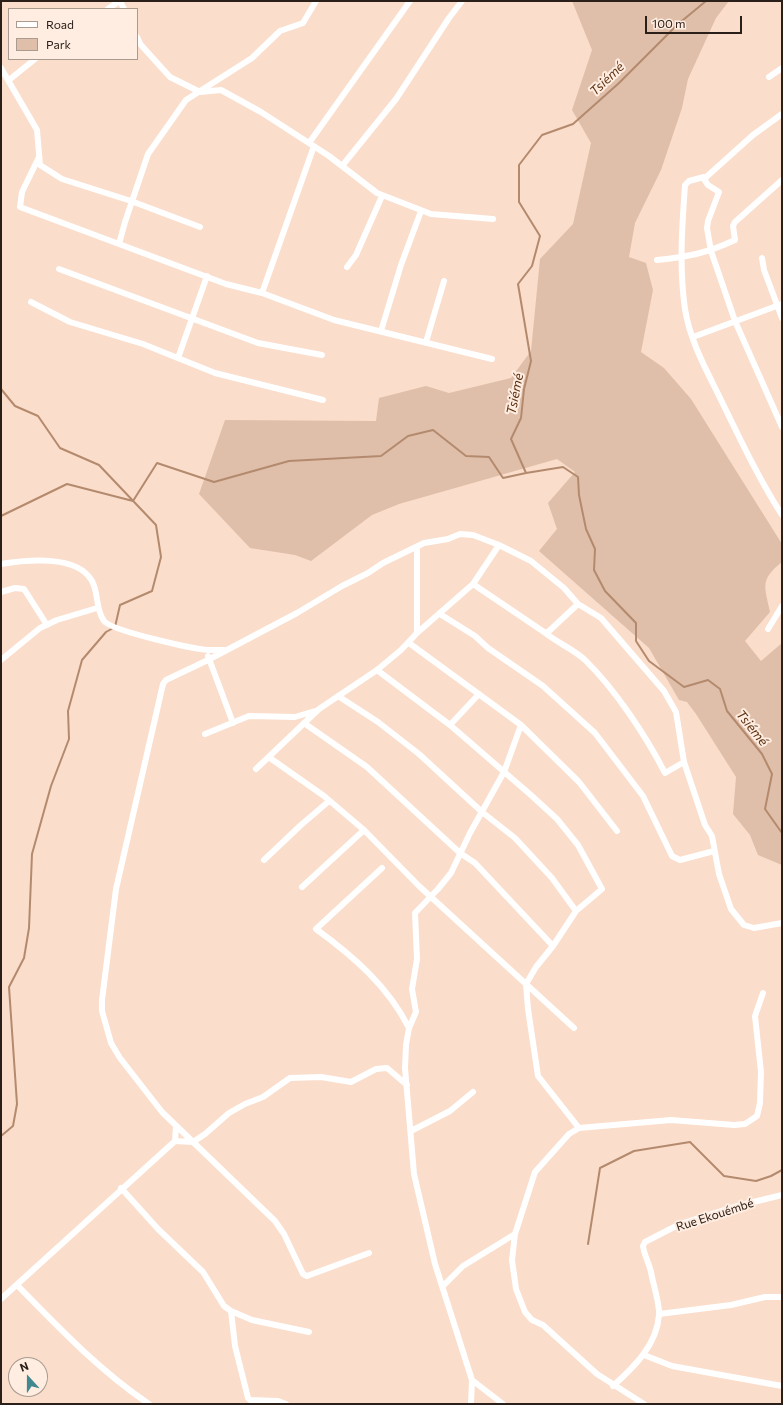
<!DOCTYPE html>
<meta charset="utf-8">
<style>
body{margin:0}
#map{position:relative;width:783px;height:1405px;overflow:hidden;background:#faddca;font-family:Commissioner,sans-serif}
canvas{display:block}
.frame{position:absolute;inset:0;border:2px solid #2b2019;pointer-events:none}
.legend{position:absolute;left:8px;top:8px;width:130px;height:52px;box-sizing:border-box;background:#ffede1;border:1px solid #aa9b91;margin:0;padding:5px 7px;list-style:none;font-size:12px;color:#2b2019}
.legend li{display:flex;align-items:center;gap:8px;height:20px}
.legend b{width:20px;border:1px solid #aa9b91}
.north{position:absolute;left:8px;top:1357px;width:40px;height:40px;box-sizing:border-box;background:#ffede1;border:1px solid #aa9b91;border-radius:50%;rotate:339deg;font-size:11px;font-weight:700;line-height:16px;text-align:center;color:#2b2019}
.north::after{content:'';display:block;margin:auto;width:14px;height:18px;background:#418890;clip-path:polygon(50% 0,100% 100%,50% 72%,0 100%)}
.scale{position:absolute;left:645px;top:16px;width:97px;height:18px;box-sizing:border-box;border:2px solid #2b2019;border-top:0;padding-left:5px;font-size:12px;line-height:14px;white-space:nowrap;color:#2b2019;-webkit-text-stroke:3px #ffede1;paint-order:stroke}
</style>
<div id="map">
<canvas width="783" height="1405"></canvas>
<div class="frame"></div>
<ul class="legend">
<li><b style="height:5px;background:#fff"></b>Road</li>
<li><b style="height:11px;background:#dfbfaa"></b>Park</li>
</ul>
<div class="north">N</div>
<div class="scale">100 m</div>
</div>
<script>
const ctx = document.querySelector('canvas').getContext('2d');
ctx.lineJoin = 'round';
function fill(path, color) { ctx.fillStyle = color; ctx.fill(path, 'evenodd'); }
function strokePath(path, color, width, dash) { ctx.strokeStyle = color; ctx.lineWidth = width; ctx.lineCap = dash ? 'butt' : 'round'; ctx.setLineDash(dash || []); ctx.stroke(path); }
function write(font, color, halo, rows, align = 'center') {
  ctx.font = font + ' Commissioner,sans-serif'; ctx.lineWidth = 4; ctx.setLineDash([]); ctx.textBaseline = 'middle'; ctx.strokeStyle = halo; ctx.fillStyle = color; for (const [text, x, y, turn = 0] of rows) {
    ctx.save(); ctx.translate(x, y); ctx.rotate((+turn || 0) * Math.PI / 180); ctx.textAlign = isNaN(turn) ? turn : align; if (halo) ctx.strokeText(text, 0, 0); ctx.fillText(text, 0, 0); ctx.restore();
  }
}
fill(new Path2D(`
 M 572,1 L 729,1 L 716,18 L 688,79 L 682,108 L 661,170 L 635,223 L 629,257 L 646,263 L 653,290 L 641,352 L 664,368 L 691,399 L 782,544 L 782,562 C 759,580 765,587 770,612 L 745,641 L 761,661 L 782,643 L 782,865 L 758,855 L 750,835 L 733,814 L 736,777 L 696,714 L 687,702 L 679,700 L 649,648 L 539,551 L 557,529 L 548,503 L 575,472 L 557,459 L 399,504 L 372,515 L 311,561 L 295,555 L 250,548 L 199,494 L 225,420 L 376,421 L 379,398 L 426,386 L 449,393 L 511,378 L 531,351 L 540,259 L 573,224 L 591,143 L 572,110 L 592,50 Z`), '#dfbfaa');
strokePath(new Path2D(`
 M 706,1 L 677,25 L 619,83 L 573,124 L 542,135 L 519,165 L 519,202 L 540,236 L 532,266 L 518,284 L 531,361 L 524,389 L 521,418 L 511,439 L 526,473 L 563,467 L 578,477 L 579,495 L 586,529 L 595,549 L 594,570 L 605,591 L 636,623 L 636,641 L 649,661 L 684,687 L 708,680 L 720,689 L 727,711 L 762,754 L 772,774 L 765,809 L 782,833
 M 1,389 L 15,406 L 38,416 L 60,448 L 99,465 L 156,525 L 161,557 L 152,591 L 120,605 L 115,627 L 106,632 L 82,660 L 68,711 L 69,739 L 51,786 L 32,854 L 29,928 L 24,958 L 9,987 L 17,1104 L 13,1126 L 1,1136
 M 1,516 L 67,484 L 133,501 L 157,463 L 214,482 L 289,461 L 381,456 L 408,436 L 433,430 L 466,456 L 489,457 L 503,478 L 526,473
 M 588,1244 L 600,1168 L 634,1151 L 690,1142 L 724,1176 L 756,1181 L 771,1176 L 782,1170`), '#b48a6e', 2);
strokePath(new Path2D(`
 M 120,1 L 124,9
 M 108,9 L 119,1
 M 137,37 L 141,45 L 170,77 L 200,92 L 221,90 L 261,112 L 329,156 L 377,193 L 431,214 L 493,219
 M 1,68 L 37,130 L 40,165 L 62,179 L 131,201 L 200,227
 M 769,77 L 782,68
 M 9,80 L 35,59
 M 782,114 L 753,135 L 704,179 L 708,185 L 719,192 L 708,221 L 707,228 L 711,251 L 735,321 L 782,427
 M 309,143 L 410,1
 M 39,157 L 22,192 L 20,207 L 226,284 L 262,293 L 334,320 L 492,359
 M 342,166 L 396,99 L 449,18 L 462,1
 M 704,177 L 689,181 L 685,185 C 682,227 679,268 685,309 C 690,342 708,373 722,402 C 741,441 759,479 782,515
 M 119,244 L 125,222 L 148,154 L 186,100 L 252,58 L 280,31 L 303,23 L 316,1
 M 762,258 L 764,270 L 782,318
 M 657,260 C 688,257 707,253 735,240 L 733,226 L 735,222 L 782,180
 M 347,267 L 356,255 L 382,196
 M 59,269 L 258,343 L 322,355
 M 262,293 L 314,146
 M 31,302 L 70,322 L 143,344 L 215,373 L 323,400
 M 381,331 L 401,265 L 421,211
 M 693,337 L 782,304
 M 426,342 L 444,281
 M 178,358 L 207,276
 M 417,547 L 417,633
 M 1,564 C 25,560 77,554 92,581 C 99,594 95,608 104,621 C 112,631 193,649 209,650 C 214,650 219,650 224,650
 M 473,584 L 544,632 L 548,632 L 578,604
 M 1,592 L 15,588 L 24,589 L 47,625
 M 440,614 L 475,636 L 488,648 L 543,686 L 595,733 L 643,796 L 672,856 L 680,860 L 714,851
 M 768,629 L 782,606
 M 544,632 C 556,642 575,650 585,660 C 615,689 646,736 665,773 L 684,762
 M 409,643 L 521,725 L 579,782 L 617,831
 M 208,656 L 233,723
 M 1,660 L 40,628 L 57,620 L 97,608
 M 377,670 L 450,725 L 532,796 L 557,819 L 578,845 L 602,889 L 576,911 L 553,946 L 536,967 L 526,984 L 528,1009 L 538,1076 L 579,1128
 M 338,696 L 378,722 L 419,754 L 482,812 L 515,838 L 552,878 L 576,911
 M 304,723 L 367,767 L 460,853 L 475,863 L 553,946
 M 450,725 L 479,694
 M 205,734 L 249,716 L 295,717 L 315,711
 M 270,758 L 324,796 L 364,830 L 419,886 L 574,1028
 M 256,769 L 319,709 L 377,670 L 401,650 L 417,633 L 473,584 L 499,545
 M 264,860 L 301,825 L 329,801
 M 382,868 L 316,929 C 353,956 388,986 409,1028
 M 302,887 L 364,830
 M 411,1131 L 450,1111 L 473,1092
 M 175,1141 L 193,1142 L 205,1134 L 229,1113 L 245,1104 L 263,1097 L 290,1078 L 321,1077 L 351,1082 L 376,1069 L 387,1068 L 407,1085
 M 121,1188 L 158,1229 L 203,1272 L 224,1306 L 231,1311 L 252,1320 L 309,1332
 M 369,1253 L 307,1276 L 303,1274 L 284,1234 L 275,1221 L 162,1112 L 120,1058 L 111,1043 L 102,1011 L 102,1000 L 116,889 L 163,684 L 166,680 L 208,660 L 297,613 L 342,586 L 368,573 L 383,563 L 424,543 L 448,539 L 460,534 L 473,535 L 499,545 L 531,561 L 564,588 L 578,604 L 601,618 L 664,691 L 676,712 L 684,762 L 705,825 L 712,836 L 719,874 L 731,909 L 744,925 L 754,928 L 782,923
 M 17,1285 C 58,1327 100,1371 149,1404
 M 443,1286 L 463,1266 L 515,1234
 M 1,1299 L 175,1141 L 176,1126
 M 231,1311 L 235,1346 L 248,1398 L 250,1400 L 278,1401 L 286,1404
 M 659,1314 L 731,1305 L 765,1297 L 782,1297
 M 644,1355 L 672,1366 L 782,1386
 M 472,1380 L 503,1404
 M 613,1386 C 634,1367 657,1345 659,1315 C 660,1304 653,1284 651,1272 C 649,1263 644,1255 643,1246 L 645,1242 L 680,1224 L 737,1206 L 782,1195
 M 471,1404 L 472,1380 L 435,1264 L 414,1174 L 405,1068 L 406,1045 L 409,1028 L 416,1012 L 412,989 L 417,959 L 415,913 L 438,889 L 451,873 L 470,833 L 504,772 L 521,725
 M 644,1404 L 597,1374 L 543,1325 L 532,1320 L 525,1312 L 516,1289 L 512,1260 L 515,1234 L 535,1172 L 569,1134 L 579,1128 L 671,1120 L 734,1125 L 745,1124 L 757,1116 L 760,1103 L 761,1072 L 755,1016 L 763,993`), '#fff', 6);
write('12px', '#2b2019', '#ffede1', [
 ["Rue Ekouémbé",715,1215,-18]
]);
write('italic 13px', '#5e3313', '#ffede1', [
 ["Tsiémé",607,79,-44],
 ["Tsiémé",515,394,-79],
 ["Tsiémé",752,728,51]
]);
</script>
